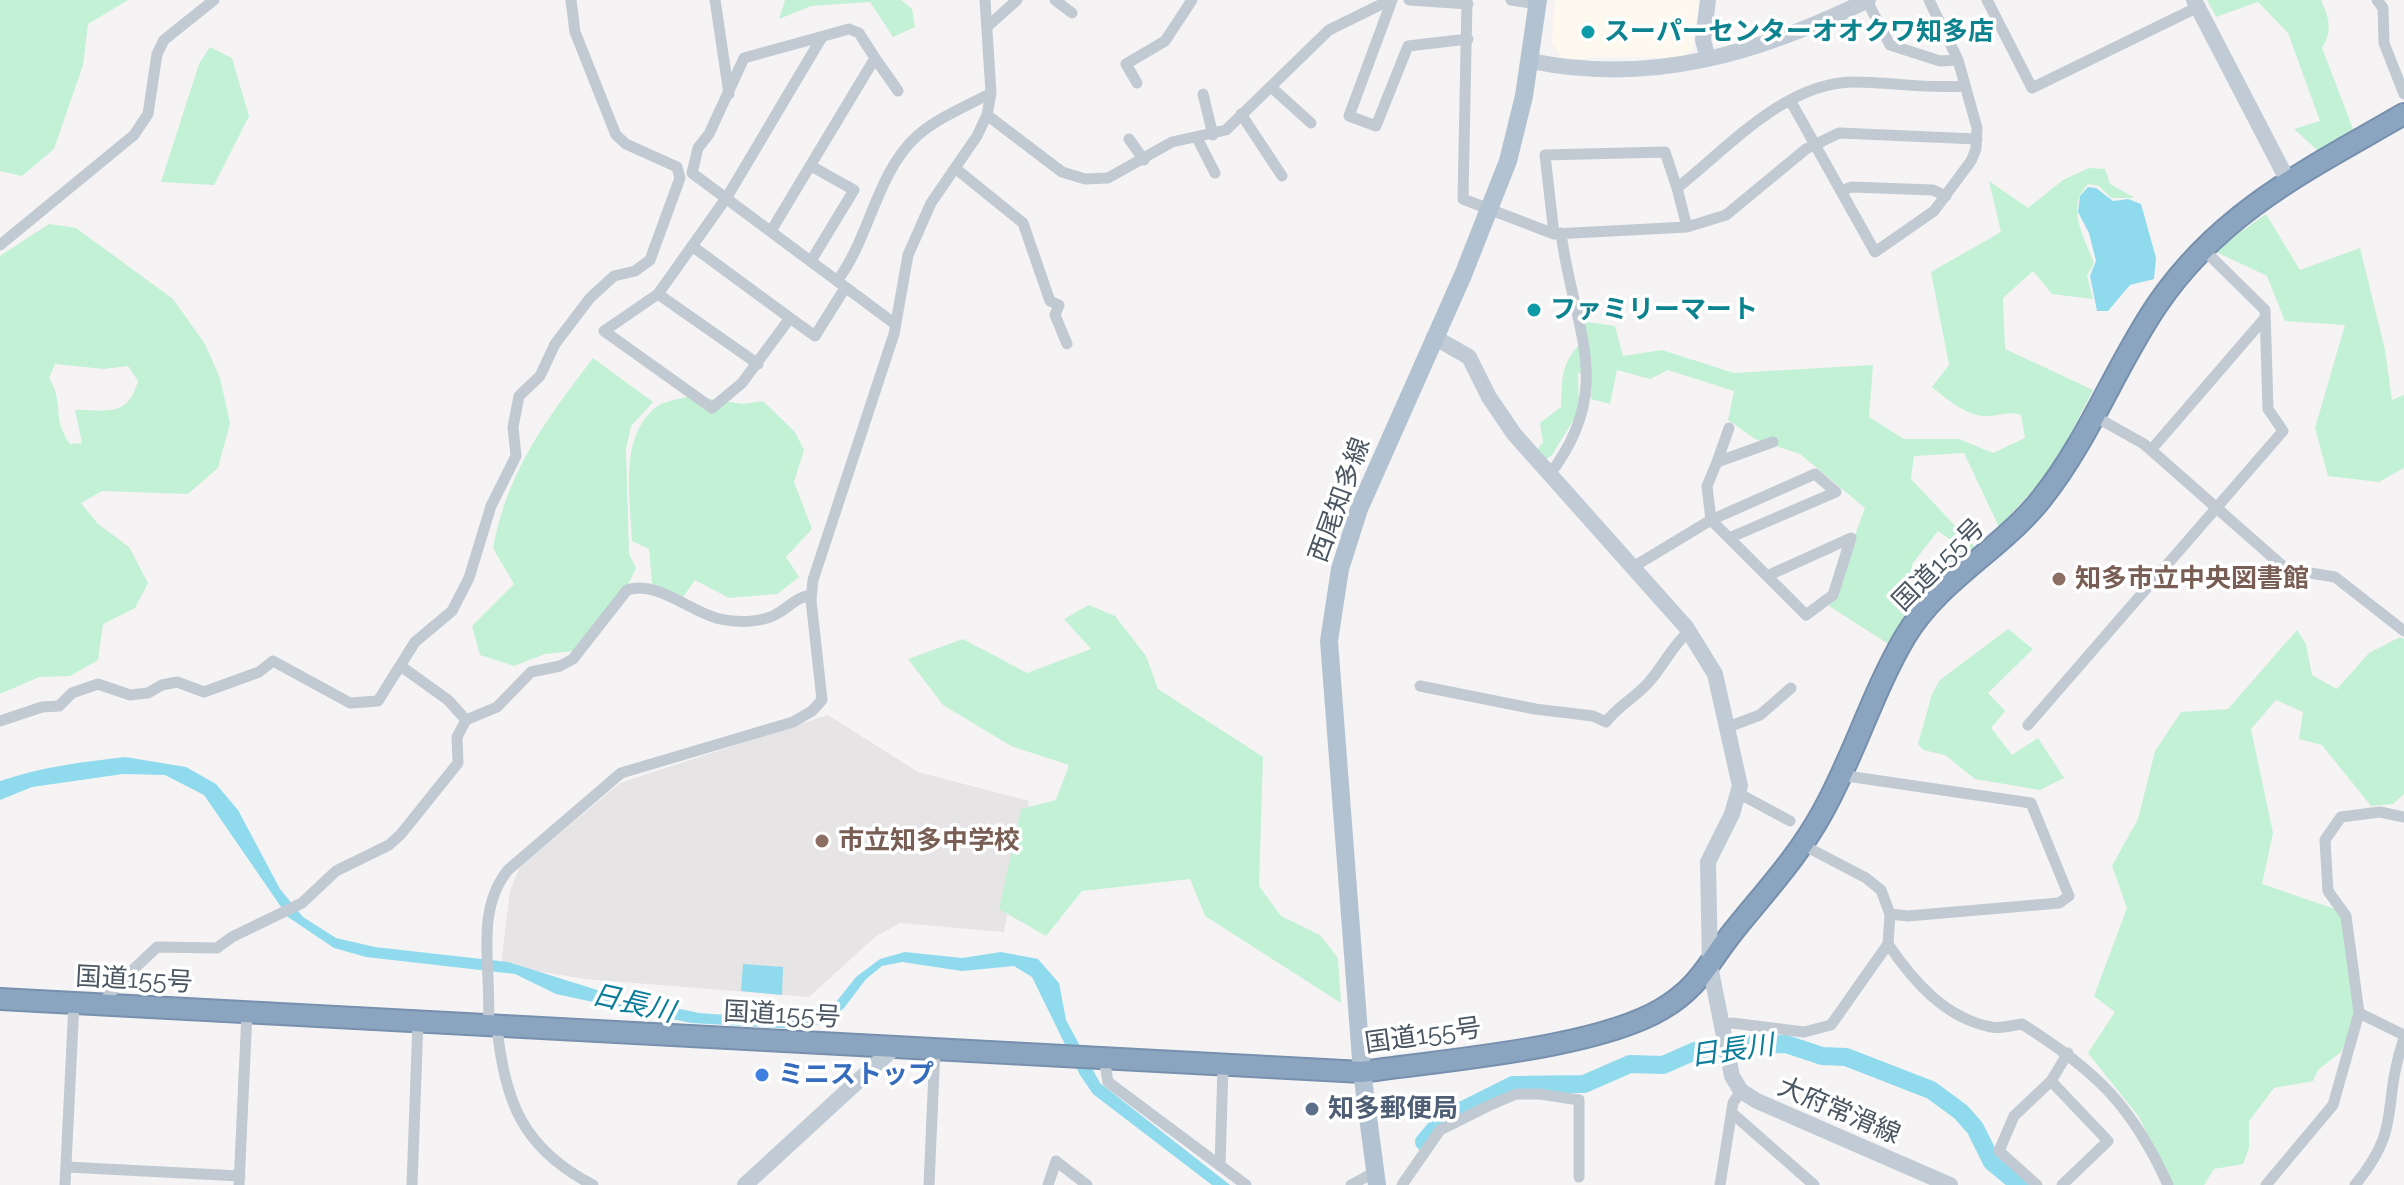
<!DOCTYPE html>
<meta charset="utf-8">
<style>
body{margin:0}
canvas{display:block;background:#f5f3f3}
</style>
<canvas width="2404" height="1185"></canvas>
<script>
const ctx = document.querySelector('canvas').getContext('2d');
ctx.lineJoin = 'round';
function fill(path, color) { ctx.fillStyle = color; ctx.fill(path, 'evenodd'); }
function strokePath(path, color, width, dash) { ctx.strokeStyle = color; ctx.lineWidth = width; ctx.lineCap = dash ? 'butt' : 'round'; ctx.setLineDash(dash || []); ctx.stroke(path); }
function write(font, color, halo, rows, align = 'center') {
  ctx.font = font + ' Raleway,"Noto Sans JP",sans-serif'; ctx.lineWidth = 7; ctx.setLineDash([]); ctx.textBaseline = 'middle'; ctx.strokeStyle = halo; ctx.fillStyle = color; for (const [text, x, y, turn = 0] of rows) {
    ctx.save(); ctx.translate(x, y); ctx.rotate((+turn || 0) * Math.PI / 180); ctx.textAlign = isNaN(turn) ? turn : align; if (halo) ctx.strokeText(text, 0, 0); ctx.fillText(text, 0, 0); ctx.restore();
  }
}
fill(new Path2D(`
 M 1555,0 L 1699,0 L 1693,47 L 1683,58 L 1600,57 L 1563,61 L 1552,43 Z`), '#fdf9ef');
fill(new Path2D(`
 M 828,715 L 918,772 L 1029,801 L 1004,932 L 900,923 L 875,937 L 809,997 L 585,979 L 501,965 L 510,890 L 520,867 L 620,783 Z`), '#e6e4e5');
fill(new Path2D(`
 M 0,0 L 128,0 L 88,24 L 83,65 L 54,149 L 22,176 L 0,171 Z
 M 785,0 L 901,0 L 912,9 L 915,27 L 893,37 L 870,2 L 811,6 L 779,19 Z
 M 2207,0 L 2321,0 C 2329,17 2333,31 2322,48 L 2353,129 L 2318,151 L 2294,129 L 2320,121 L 2288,33 L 2258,2 L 2216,17 Z
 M 210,47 L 232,58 L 249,116 L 214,185 L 161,182 L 199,64 Z
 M 2089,168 L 2105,169 L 2110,184 L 2135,198 L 2111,198 L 2099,186 L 2088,184 C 2065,207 2084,236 2094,263 L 2087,276 L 2093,299 L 2052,294 L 2033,271 L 2003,298 L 2005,349 L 2093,390 L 2053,468 L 1999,527 L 1964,453 L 1914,456 L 1911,479 L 1976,548 L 1952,571 L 1945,560 L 1952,541 L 1938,531 L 1912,564 L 1916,605 L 1890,645 L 1829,606 L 1865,508 L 1800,454 L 1755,439 L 1728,420 L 1734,391 L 1668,370 L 1650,379 L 1617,370 L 1610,404 L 1591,399 L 1588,372 L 1578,373 L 1579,411 L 1552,455 L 1545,460 L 1536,451 L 1543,442 L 1540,423 L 1561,407 C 1562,379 1561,359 1584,341 L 1581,321 L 1615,326 L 1623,356 L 1662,350 L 1734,373 L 1873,365 L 1869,417 L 1904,439 L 1959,439 L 1993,453 L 2025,438 L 2021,415 C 2006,410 1997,417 1983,416 C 1966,415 1944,397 1932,387 L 1949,365 L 1931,272 L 2001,232 L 1989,181 L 2028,208 L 2063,180 Z
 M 2266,214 L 2300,270 L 2360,248 L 2385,350 L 2392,400 L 2404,395 L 2404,468 L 2379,482 L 2328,476 L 2315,428 L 2345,325 L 2285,321 L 2267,276 L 2214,251 Z
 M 49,224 L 76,228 L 173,299 L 205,344 L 220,378 L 230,423 L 218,468 L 188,494 L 102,491 L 81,503 L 98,524 L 129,547 L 148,583 L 135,608 L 103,624 L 98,660 L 70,676 L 39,677 L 0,694 L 0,256 ZM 55,364 L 104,369 L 128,366 L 138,381 C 127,419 107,409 75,410 L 82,443 L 70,444 C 51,418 65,404 49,378 Z
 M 593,358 L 653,402 L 631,426 L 626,449 L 629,554 L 636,568 L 626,589 L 574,651 L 545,654 L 514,666 L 480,655 L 472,626 L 514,584 L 493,548 C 508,469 546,420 593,358 Z
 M 691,396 L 743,404 L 763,401 L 795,432 L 804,450 L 794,482 L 812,529 L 786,557 L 799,577 L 777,594 L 729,598 L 695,580 L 683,597 L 652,584 L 649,549 L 632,541 C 631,498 618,439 655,408 C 663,401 680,399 691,396 Z
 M 1089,605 L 1115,616 L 1146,656 L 1158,689 L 1263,757 L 1259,886 L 1281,916 L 1320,935 L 1338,958 L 1341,1003 L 1205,916 L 1190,879 L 1082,891 L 1046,936 L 999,909 L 1021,809 L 1056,800 L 1069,765 L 1011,746 L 943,705 L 908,659 L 963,639 L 1027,673 L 1091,649 L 1064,619 Z
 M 2008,629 L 2033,649 L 1988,693 L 2005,711 L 1991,728 L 2012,755 L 2038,738 L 2064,778 L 2040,790 L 1975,779 L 1945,755 L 1923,750 L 1918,744 L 1932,694 L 1940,680 Z
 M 2297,630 L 2306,644 L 2312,675 L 2337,689 L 2369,653 L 2400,637 L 2404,639 L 2404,794 L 2393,804 L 2371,806 L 2322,745 L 2299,739 L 2303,712 L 2276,700 L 2251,729 L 2273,833 L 2262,884 L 2341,911 L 2355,1020 L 2341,1052 L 2318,1070 L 2313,1081 L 2274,1088 L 2249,1121 L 2249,1148 L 2243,1164 L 2214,1169 L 2204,1185 L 2172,1185 L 2139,1117 L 2088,1053 L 2115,1012 L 2094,996 L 2127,908 L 2112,866 L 2138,819 L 2155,751 L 2181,712 L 2228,709 Z`), '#c3f1d5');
fill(new Path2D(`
 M 2088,187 L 2096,188 L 2113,201 L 2128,199 L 2141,204 L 2156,258 L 2154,279 L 2130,285 L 2108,311 L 2097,311 L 2090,276 L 2096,261 L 2089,233 L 2078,212 L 2080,196 Z
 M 125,757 L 186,767 L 216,784 L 238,810 L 280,889 L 303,917 L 336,938 L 375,947 L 508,962 L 610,994 L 699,1013 L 807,1021 L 825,1016 L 856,977 L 880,959 L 905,952 L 962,958 L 1001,952 L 1038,959 L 1059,983 L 1066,1020 L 1100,1083 L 1230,1185 L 1212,1185 L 1093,1094 L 1080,1075 L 1032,977 L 1014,966 L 962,971 L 902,962 L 882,966 L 866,979 L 844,1008 L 823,1024 L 799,1029 L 691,1023 L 556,994 L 515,974 L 366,957 L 334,948 L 288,917 L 204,795 L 165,775 L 123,774 L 32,787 L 0,800 L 0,781 C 41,767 82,762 125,757 Z
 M 743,964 L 783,967 L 782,995 L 741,991 Z`), '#90daee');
strokePath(new Path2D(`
 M 1424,1142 L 1443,1120 L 1513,1085 L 1584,1084 L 1630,1064 L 1663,1065 L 1695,1051 L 1736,1045 L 1786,1044 L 1822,1056 L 1846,1057 L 1931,1090 L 1961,1112 L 1975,1128 L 1992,1162 L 2020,1185`), '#90daee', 18);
const highway = new Path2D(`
 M 0,999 L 1362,1072 C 1442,1060 1595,1049 1662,1009 C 1698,988 1707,965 1732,933 C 1763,894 1798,857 1822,813 C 1854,756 1872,693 1905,637 C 1939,580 2002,549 2042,498 C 2089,439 2115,367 2157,305 C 2221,211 2309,169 2404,114`);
strokePath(highway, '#7690ad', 24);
strokePath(new Path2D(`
 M 715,0 L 729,94
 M 1055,0 L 1072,13
 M 1392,0 L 1349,116 L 1376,126 L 1408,46 L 1468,39
 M 1409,0 L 1468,4
 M 1467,0 L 1463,199 L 1554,234 L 1687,227 L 1726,215 L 1806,149 L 1839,133 L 1977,139
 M 1511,0 L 1538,4
 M 1987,0 L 2032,88 L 2198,7
 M 2377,0 L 2383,8 L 2384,43 L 2404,94
 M 1867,1 L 1890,45 L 1940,61 L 1958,60
 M 987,27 L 1017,0
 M 822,37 L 727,197 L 658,294 L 604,331 L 712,408 L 742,383 L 790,318 L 815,336 L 845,288
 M 875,58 L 898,91
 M 1137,83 L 1126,64 L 1165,41 L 1192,0
 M 1271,87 L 1311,123
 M 1203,94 L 1213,135
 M 1790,100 L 1875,252 L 1934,211 L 1971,161 L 1976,149 L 1977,128 L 1958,60 L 1929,0
 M 1241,114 L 1282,176
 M 987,115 L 1062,172 L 1085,179 L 1108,178 L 1172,142 L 1226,130 L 1329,30 L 1390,0
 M 1197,138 L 1215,173
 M 1129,139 L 1144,160
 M 811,166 L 854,190 L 811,261
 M 955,168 L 1023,223 L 1050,301 L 1059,305 L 1055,315 L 1067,344
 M 1677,188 L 1687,227
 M 1841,191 L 1851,187 L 1933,190 L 1946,196
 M 771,231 L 875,58 L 859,33 L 849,29 L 744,58 L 709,134 L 698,148 L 692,173 L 895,324
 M 1554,234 L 1545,155 L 1665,152 L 1677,188 C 1728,148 1784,83 1853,82 C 1890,82 1926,89 1963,86
 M 0,245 L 134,135 L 148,114 L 157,54 L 164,40 L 214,0
 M 692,246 L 790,318
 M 837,281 C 870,238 876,173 917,136 C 937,118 967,106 991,93
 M 658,294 L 758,364
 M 2094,416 L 2144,444 L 2286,569 L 2335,577 L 2404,631
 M 2151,450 L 2264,319
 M 1717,462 L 1729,428
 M 1550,474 C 1617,386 1573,328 1561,233
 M 1633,567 L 1711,520 L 1815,474 L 1836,492 L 1729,538
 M 1767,576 L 1851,538 L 1833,595 L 1806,615 L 1711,520 L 1707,486 L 1717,462 L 1773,442
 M 402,667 L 448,700 L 466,720
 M 1420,686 L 1535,709 L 1593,716 L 1606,722 C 1618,706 1637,696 1649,682 C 1664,665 1672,646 1689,631
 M 0,721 L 42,707 L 59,706 L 72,693 L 98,684 L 130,695 L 148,693 L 162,685 L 177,682 L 204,692 L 259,672 L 273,661 L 350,703 L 378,701 L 415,642 L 452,611 L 469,578 L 491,506 L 516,456 L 513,427 L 519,396 L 540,376 L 555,344 L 590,298 L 614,276 L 635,271 L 650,260 L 680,178 L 677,167 L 626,144 L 616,135 L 575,32 L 571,0
 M 2028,725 L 2283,431 L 2268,409 L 2265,310 L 2202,248
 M 1728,727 L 1760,715 L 1791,688
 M 1840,775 L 2031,803 L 2069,896 L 2059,903 L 1908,916 L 1890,914
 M 1738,793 L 1790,821
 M 1888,944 C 1913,981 1945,1018 1991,1027 C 2000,1029 2013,1025 2022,1024 C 2095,1070 2132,1105 2168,1185
 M 102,1004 L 118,984 L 157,947 L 217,948 L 232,937 L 302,903 L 336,871 L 389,845 L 401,834 L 458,763 L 457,737 L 466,720 L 497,707 L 531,672 L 560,666 L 573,659 L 627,590 C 659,580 689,612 720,619 C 738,623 764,623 780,612 C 793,604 795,598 811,595
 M 2359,1013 L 2404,1035
 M 488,1025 C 493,974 473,913 508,870 L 621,773 L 793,722 L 812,711 L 822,700 L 811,600 L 813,580 L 894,334 L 908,255 L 931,203 L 977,136 L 987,115 L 991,93 L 985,0
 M 497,1026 C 504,1101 523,1149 593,1185
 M 1720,1026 L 1732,1023 L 1804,1032 L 1831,1025 L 1888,944 L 1890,914 L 1881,890 L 1866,878 L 1803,845
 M 1104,1058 L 1108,1082 L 1246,1185
 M 2051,1081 L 2108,1141 L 2062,1185
 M 1732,1113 L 1814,1185
 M 1220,1166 L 1223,1065
 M 67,1167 L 240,1176
 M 65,1185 L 74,1003
 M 239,1185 L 247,1012
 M 412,1185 L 418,1021
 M 929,1185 L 935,1048
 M 1048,1185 L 1056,1161 L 1087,1185
 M 1351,1185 L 1375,1172
 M 1402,1185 L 1440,1130 L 1488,1106 L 1516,1094 L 1540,1094 L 1579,1100 L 1579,1177
 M 1720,1185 L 1733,1103 L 1741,1091
 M 2037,1185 L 1999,1151 L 2014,1116 L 2051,1081 L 2068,1053
 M 2266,1185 L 2333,1105 L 2359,1013 L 2346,916 L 2328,891 L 2325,840 L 2341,817 L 2380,812 L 2404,817
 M 2355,1185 C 2404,1125 2380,1110 2404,1038`), '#c1cad2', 11);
strokePath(new Path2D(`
 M 2194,0 L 2288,181
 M 1708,59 L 1703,40 L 1708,0
 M 1531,61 C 1651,86 1760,53 1868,0
 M 1434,337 L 1469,357 L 1489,397 L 1514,434 L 1686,627 L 1715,674 L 1740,786 L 1732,814 L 1708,862 L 1710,966 L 1732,1076 L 1741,1091 L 1757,1101 L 1950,1185
 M 745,1185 L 895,1047`), '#c1cbd6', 16);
strokePath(new Path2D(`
 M 1377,1185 L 1362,1072 L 1329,641 L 1340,569 L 1359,509 L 1463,275 L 1508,161 L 1524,96 L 1538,0`), '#b3c2d1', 18);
strokePath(highway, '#8ba5c1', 20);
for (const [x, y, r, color] of [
 [1588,32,8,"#0f9aa8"],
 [1534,310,8,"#0f9aa8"],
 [2059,579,8,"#8d6e63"],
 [822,841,8,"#8d6e63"],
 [762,1075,8,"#3f7fe0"],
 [1312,1109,8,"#5c6f8a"]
]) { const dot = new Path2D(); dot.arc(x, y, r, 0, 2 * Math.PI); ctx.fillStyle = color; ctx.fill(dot); strokePath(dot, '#fff', 3); }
write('bold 26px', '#0d838f', '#fff', [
 ["スーパーセンターオオクワ知多店",1604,32],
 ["ファミリーマート",1550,310]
], 'left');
write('26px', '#4a5661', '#fff', [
 ["西尾知多線",1340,500,-70],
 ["国道155号",1939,565,-45],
 ["国道155号",134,980,3],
 ["国道155号",782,1015,3],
 ["国道155号",1423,1036,-8],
 ["大府常滑線",1839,1111,23]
]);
write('bold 26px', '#785e54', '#fff', [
 ["知多市立中央図書館",2075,579],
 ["市立知多中学校",838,841]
], 'left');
write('bold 26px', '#366cbe', '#fff', [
 ["ミニストップ",778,1075]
], 'left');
write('bold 26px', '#4e5e75', '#fff', [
 ["知多郵便局",1328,1109]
], 'left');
write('italic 28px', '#0c7c9b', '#fff', [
 ["日長川",633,1004,13],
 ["日長川",1732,1051,-8]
]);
</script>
